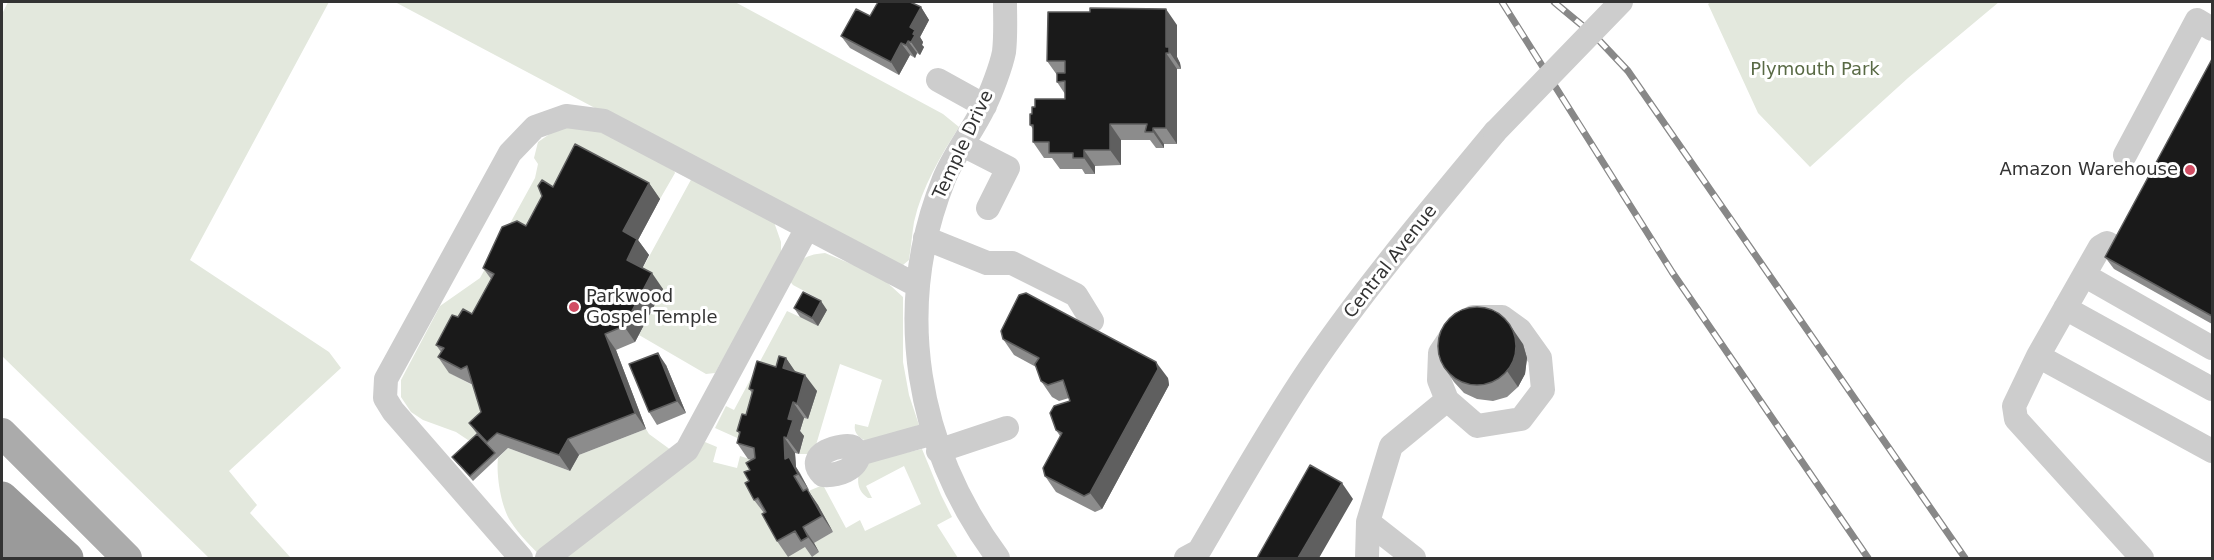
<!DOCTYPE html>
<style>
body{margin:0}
#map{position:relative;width:2214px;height:560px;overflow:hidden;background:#fff;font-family:"DejaVu Sans",sans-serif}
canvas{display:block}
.frame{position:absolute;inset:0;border:3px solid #333;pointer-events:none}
</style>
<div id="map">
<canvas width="2214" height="560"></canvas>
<div class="frame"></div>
</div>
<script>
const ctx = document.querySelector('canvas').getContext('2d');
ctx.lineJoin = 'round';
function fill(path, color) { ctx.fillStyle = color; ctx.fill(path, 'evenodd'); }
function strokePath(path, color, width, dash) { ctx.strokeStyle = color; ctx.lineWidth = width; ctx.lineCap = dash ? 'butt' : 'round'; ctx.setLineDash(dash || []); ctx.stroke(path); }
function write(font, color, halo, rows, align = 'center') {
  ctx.font = font + ' "DejaVu Sans",sans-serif'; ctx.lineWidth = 6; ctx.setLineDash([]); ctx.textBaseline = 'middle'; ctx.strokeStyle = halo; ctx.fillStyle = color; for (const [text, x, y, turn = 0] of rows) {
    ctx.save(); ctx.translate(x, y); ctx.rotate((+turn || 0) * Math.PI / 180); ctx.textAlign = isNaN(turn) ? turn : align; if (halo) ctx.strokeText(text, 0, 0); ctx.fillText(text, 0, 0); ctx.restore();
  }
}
fill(new Path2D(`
 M 8,2 L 329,2 L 190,260 L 329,352 L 341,368 L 229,471 L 257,505 L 250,513 L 291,558 L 209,558 L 2,356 L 2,14 Z
 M 395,2 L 735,2 L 943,114 L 959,127 C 940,157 922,187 914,222 C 912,234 911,247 909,260 L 903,265 L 893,266 Z
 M 1711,2 L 1999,2 L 1908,78 L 1810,167 L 1758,113 L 1708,4 Z
 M 570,125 L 592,128 L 673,167 L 675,173 L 660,199 L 450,373 L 472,385 L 478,382 L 492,428 L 480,439 L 468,440 L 456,432 L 423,420 L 411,412 L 401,397 L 401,380 L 440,306 L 480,278 L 535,178 L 538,164 L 534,158 L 538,142 L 554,131 Z
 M 693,176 L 774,222 L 781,242 L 781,258 L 715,373 L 706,374 L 639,335 L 663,289 L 639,275 Z
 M 825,253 L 880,276 L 903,297 L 903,362 L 909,395 L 919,425 L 868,442 C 860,438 853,434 855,424 L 868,427 L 882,380 L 840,364 L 816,445 L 808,454 L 799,454 L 804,437 L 799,435 L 804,418 L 808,419 L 816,391 L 744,441 L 715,428 L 726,406 L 734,410 L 787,311 L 800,317 L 816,304 L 819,299 L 793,285 L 788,279 C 801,261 801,255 825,253 Z
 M 646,429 L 649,434 L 686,461 L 700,445 L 705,442 L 717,447 L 713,462 L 737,468 L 740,456 L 765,464 L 806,547 L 833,532 L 806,492 L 823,485 L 846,528 L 860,520 L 865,531 L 921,504 L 904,466 L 866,486 L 872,498 L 868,498 C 855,489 857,477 862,463 L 922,449 L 941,495 L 952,517 L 937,525 L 958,558 L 542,558 C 532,547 519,535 511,522 C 501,507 496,475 498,458 L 508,448 L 570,471 L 579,455 Z`), '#e3e8dd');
strokePath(new Path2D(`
 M 938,80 L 985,106
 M 963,145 L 1008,168 L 988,208
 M 2125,155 L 2197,20 L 2212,29
 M 925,238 L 987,263 L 1012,263 L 1076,295 L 1092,321
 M 2084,275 L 2212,348
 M 2065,308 L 2212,389
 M 1473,317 L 1502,317 L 1520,330 L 1540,358 L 1543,390 L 1521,419 L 1477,426 L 1447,400 L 1439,380 L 1440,353 L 1454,332 Z
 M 2038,356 L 2100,247 L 2107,243 L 2123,252
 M 938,451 L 1007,428
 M 859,454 C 857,451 856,449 853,447 C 844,443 801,453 823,475 C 837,476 857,470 859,454 L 934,433
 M 1368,522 L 1414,558
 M 521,558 L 393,411 L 385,398 L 386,379 L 510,153 L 535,127 L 566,116 L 604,121 L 918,286
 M 547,558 L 687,450 L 807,228
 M 998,558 C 916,447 892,309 944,179 C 954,154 972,132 984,107 C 991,93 1001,67 1004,52 C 1006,35 1005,18 1005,2
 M 1186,558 L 1199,551 C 1235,490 1270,427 1310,368 C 1365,287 1432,208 1495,132
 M 1367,558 L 1368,522 L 1391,446 L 1447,400
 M 2142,558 L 2016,419 L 2014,406 L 2038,356 L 2212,451`), '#cdcdcd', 24);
strokePath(new Path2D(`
 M 2,433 L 127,558`), '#ababab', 30);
strokePath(new Path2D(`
 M 2,498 L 67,558
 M 2,534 L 25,558`), '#9a9a9a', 33);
const rail = new Path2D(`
 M 1502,2 L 1672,272 L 1868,558
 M 1554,2 L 1595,36 L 1628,71 L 1965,558`);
strokePath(rail, '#888', 7);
strokePath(rail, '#fff', 4.5, [14]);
strokePath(new Path2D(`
 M 1495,132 L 1621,2`), '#cdcdcd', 24);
fill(new Path2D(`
 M 921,7 L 929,20 L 920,37 L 923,42 L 922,45 L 924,47 L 920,55 L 917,53 L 915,58 L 910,55 L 899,75 L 850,48 L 841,36 L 870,16 Z
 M 1177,25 L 1177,57 L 1180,63 L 1181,69 L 1177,69 L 1177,144 L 1164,144 L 1164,148 L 1156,148 L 1150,140 L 1121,140 L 1121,165 L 1095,166 L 1095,174 L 1085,174 L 1082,169 L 1060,169 L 1052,158 L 1044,158 L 1033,142 L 1033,129 L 1030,125 L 1032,114 L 1065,99 L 1065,94 L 1057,82 L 1057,75 L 1047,61 Z
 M 2212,59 L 2212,324 L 2114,269 L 2105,257 Z
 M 649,183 L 660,199 L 638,240 L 649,255 L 642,268 L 663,289 L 635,342 L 616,350 L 646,429 L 579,455 L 570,471 L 508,448 L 473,481 L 452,457 L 477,434 L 469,423 L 481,412 L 473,385 L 449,373 L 438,357 L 441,352 L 436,345 L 458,317 L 472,314 L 491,279 L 483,268 L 526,226 L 553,187 Z
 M 794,308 L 827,310 L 818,326 L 800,317 Z
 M 1003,339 L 1168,378 L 1169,385 L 1102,509 L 1095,512 L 1056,492 L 1045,476 L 1060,436 L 1056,430 L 1070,401 L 1069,398 L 1059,401 L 1052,397 L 1041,381 L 1036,367 L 1014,355 Z
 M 1523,344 L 1527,358 L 1525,374 L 1518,387 L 1507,397 L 1493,401 L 1477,399 L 1464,393 L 1454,382 L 1443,366 Z
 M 786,358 L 795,372 L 817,391 L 808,419 L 804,418 L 800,431 L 804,436 L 799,454 L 795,453 L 796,467 L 800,473 L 809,490 L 808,490 L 818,505 L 833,532 L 814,543 L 819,552 L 812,557 L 805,547 L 788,557 L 777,541 L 764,513 L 754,500 L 749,481 L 750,470 L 751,460 L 748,459 L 737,443 L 740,435 L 737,431 L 746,415 L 752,393 L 749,389 Z
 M 666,365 L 686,413 L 657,425 L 649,412 Z`), '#8c8c8c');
fill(new Path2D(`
 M 921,7 L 929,20 L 920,37 L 923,42 L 922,45 L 924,47 L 920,55 L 911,42 L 910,27 Z
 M 1166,9 L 1177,25 L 1177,57 L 1180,63 L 1181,69 L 1166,47 Z
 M 908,41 L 917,53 L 915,58 L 906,45 Z
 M 901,43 L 910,55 L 899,75 L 891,62 Z
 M 1166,53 L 1177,69 L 1177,144 L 1166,128 Z
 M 1110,124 L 1121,140 L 1121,165 L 1110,150 Z
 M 1153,128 L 1164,144 L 1164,148 L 1153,132 Z
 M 1084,150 L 1095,166 L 1095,174 L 1084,158 Z
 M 649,183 L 660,199 L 638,240 L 649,255 L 639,275 L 627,260 L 623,231 Z
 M 652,273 L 663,289 L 635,342 L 624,326 Z
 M 821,301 L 827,310 L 818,326 L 812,318 Z
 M 1512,328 L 1523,344 L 1527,358 L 1525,374 L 1518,387 L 1507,371 Z
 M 605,334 L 616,350 L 646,429 L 635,413 Z
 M 658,353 L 666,365 L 686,413 L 677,401 Z
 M 786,358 L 797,374 L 783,368 Z
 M 1156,362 L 1168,378 L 1169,385 L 1102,509 L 1090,493 Z
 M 805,375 L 817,391 L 808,419 L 797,404 Z
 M 793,402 L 804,418 L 800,431 L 804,436 L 799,454 L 787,438 L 788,419 Z
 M 784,437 L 795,453 L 796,467 L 809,490 L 798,474 L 785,459 Z
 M 568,439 L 579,455 L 570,471 L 559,455 Z
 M 1342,483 L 1353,499 L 1319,558 L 1298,558 Z
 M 807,489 L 818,505 L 833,532 L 822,516 Z
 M 803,527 L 814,543 L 819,552 L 808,537 Z`), '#5f5f5f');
const building = new Path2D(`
 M 878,2 L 910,2 L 921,7 L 910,27 L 915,30 L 913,34 L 915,35 L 911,42 L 908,41 L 906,45 L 901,43 L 891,62 L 841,36 L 856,9 L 870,16 Z
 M 1090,8 L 1166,9 L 1166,47 L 1169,47 L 1169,53 L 1166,53 L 1166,128 L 1153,128 L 1153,132 L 1145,132 L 1147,124 L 1110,124 L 1110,150 L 1084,150 L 1084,158 L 1073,158 L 1073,153 L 1049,153 L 1049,142 L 1033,142 L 1033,125 L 1030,125 L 1030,114 L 1032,114 L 1032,107 L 1035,107 L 1035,99 L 1065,99 L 1065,81 L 1057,82 L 1057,73 L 1065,73 L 1065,61 L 1047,61 L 1048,12 L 1090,12 Z
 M 2212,59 L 2212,316 L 2105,257 Z
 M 575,144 L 649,183 L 623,231 L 637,239 L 627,260 L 652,273 L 624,326 L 605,334 L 635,413 L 568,439 L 559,455 L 497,433 L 487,442 L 469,423 L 481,412 L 467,366 L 461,369 L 438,357 L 444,348 L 436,345 L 452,315 L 458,317 L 463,309 L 472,314 L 494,274 L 483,268 L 502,227 L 517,221 L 526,226 L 542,196 L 538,186 L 542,180 L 553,187 Z
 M 803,292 L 821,301 L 812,318 L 794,308 Z
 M 1026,293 L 1156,362 L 1158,369 L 1090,493 L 1084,496 L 1045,476 L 1043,468 L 1062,433 L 1056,430 L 1050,413 L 1054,406 L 1070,401 L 1063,380 L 1048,385 L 1041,381 L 1035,364 L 1039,358 L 1003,339 L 1001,331 L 1019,295 Z
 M1438 346a39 39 0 1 1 78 0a39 39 0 1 1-78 0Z
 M 658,353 L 677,401 L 649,412 L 629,364 Z
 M 779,356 L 786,358 L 783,368 L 805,375 L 797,404 L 793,402 L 788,419 L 793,420 L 787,438 L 784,437 L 785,459 L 789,457 L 798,474 L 794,476 L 803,491 L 807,489 L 822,516 L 803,527 L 808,537 L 801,541 L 795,531 L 777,541 L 762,514 L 766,512 L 758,498 L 754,500 L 745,483 L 749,481 L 744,472 L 750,470 L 746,463 L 755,458 L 754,448 L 737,443 L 740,432 L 737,431 L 742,414 L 746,415 L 753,390 L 749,389 L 757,361 L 776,367 Z
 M 477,434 L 495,453 L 470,476 L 452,457 Z
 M 1310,465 L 1342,483 L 1298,558 L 1257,558 Z`);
fill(building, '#1a1a1a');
strokePath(building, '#5f5f5f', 1.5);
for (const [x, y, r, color] of [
 [2190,170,6,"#d14d63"],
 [574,307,6,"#d14d63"]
]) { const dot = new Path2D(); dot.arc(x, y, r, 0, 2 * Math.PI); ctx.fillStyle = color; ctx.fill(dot); strokePath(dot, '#fff', 2); }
write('18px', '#596a45', '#fff', [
 ["Plymouth Park",1815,70]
]);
write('18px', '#333', '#fff', [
 ["Temple Drive",964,145,-65],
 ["Central Avenue",1391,262,-52]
]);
write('18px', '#333', '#fff', [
 ["Amazon Warehouse",2178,170],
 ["Parkwood",586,297,"left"],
 ["Gospel Temple",586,318,"left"]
], 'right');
</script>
